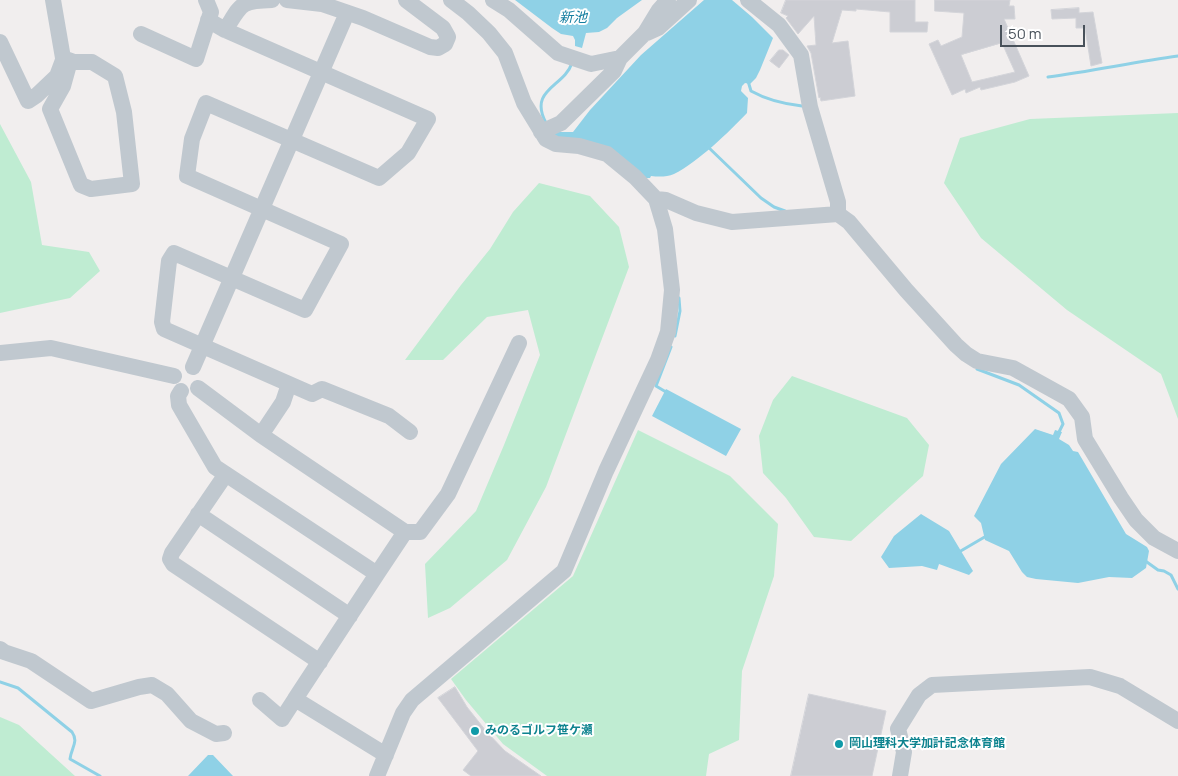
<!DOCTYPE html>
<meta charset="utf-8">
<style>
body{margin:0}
#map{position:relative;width:1178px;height:776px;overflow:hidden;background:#f1eeee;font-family:Manrope,sans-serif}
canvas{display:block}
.scale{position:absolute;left:1000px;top:25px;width:85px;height:22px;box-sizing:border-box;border:2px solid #48515a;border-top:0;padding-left:6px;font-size:15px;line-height:18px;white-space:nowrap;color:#48515a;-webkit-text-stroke:4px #fff;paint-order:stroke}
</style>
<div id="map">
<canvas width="1178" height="776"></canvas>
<div class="scale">50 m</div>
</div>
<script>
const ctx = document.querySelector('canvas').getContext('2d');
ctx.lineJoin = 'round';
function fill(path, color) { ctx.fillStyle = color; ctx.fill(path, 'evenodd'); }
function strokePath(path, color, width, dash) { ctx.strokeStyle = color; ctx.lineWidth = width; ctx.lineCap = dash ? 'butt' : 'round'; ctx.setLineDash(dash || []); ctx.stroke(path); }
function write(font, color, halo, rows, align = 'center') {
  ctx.font = font + ' Manrope,"Noto Sans JP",sans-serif'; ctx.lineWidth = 4; ctx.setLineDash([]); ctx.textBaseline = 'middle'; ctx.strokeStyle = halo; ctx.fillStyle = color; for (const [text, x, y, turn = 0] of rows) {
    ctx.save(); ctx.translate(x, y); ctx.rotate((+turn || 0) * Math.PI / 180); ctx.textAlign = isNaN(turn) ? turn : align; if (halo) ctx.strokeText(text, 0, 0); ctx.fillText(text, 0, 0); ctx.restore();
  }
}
fill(new Path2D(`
 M 1178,113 L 1178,419 L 1161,374 L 1067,310 L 981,238 L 944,183 L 960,138 L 1030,119 Z
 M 0,124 L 31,182 L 42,245 L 89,252 L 100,271 L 70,298 L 0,313 Z
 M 539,183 L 590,196 L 619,227 L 629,267 L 546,487 L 507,560 L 450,608 L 428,618 L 425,564 L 476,511 L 504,445 L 540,355 L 528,310 L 487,317 L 443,360 L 405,360 L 461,285 L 490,249 L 513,212 Z
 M 792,376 L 907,418 L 929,445 L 923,476 L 851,541 L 814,537 L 786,498 L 763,473 L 759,436 L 773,400 Z
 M 638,430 L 730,476 L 778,524 L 774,576 L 742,671 L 739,740 L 709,754 L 706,776 L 547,776 L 503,744 L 466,700 L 451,679 L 573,576 Z
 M 0,717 L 19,725 L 75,776 L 0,776 Z`), '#bfecd2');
fill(new Path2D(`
 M 515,0 L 642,0 L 617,18 L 607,28 L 599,32 L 586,33 L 582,48 L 575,46 L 575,40 L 573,36 L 561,34 L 552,28 Z
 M 704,0 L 732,0 L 752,17 L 773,38 L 760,70 L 756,78 L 750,84 L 745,83 L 742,86 L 741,91 L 748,98 L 747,113 C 730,131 697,163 674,174 C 667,177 659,177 651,176 L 650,178 L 645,178 L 550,138 L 555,132 L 573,132 L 590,110 L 641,55 Z
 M 666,389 L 741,429 L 726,456 L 652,416 Z
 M 1035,429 L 1053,435 L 1055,430 L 1062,432 L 1059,439 L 1069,445 L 1073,451 L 1078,452 L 1126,534 L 1147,547 L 1149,551 L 1146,568 L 1132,578 L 1109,577 L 1078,583 L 1036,579 L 1027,577 L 1022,572 L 1009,551 L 985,540 L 981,523 L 974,516 L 1001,464 Z
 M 921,514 L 949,531 L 973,571 L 969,575 L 939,564 L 937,570 L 922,566 L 889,568 L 881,557 L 894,536 Z
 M 208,755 L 213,755 L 233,776 L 188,776 Z`), '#8fd1e6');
strokePath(new Path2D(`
 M 1048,77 C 1092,71 1135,62 1178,56
 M 748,81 L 751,91 C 767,100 784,104 802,106
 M 546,123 C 528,89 564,87 572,63
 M 706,145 L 761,198 L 774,207 L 785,211
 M 675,336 L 680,311 L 679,298
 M 977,369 L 1019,385 L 1059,413 L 1063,424 L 1058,434
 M 666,392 L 656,386 L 671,347
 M 959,552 L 988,535
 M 1144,560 L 1158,570 L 1164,571 L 1171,575 L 1178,589
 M 0,682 L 18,688 L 72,732 C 79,742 71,748 70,759 L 100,776`), '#8fd1e6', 3);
const building = new Path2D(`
 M 786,0 L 915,0 L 915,22 L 928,22 L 927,32 L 890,32 L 890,12 L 856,9 L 856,11 L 842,10 L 832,43 L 848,41 L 855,96 L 821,101 L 820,97 L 819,98 L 811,53 L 807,46 L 816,45 L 814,16 L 798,34 L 786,18 L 788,16 L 781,13 Z
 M 935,0 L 1010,0 L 1009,6 L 1014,6 L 1015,19 L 1004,19 L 1029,76 L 1015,82 L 981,90 L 980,87 L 966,93 L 965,89 L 952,95 L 929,44 L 938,40 L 941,46 L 962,37 L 964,13 L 935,11 ZM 1002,43 L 1015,72 L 972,82 L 961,55 Z
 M 1079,8 L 1079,13 L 1093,12 L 1102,63 L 1091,66 L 1085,28 L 1076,28 L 1076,18 L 1052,19 L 1051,10 Z
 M 779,50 L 783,50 L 789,55 L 779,68 L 770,61 Z
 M 455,687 L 467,707 L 486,731 L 505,751 L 541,776 L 471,776 L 463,770 L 478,751 L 438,698 Z
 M 809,694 L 886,711 L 872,776 L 791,776 Z`);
fill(building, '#cccdd3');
strokePath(building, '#d3d4d9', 1);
strokePath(new Path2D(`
 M 53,0 L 63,58 L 68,68 L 63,86 L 50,109 L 81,185 L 91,189 L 132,184 L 124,112 L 115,76 L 92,62 L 74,62 L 63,58
 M 287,0 L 322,4 L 363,18 L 430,47 L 438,48 L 445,44 L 448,37 L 443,28 L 406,0
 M 493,0 L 509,10 L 558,53 L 591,64 L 620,58 L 645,33 L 659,10 L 668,0
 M 748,0 L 779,25 L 801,55 L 810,107 L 838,202 L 838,214
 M 208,20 L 225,30 L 428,119 L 408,153 L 379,178 L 206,103 L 192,139 L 187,176 L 341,244 L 305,310 L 174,253 L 169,261 L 162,322 L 164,329 L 312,394 L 322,389 L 389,416 L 410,432
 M 225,30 C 242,4 239,1 272,0
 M 647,33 L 658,28 L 689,0
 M 141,34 L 196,59 L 211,12 L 206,0
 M 0,42 L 28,101 L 37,95 L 57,76 L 63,60
 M 541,132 L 561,123 L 614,71 L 620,58
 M 656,199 L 666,200 L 696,213 L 732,222 L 838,214 L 849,222 L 906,290 L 956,345 L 966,354 L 977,361 L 1013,368 L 1069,399 L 1082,417 L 1085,439 L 1121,498 L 1136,520 L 1154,538 L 1178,551
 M 0,353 L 51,348 L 174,376
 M 193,367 L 347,13
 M 198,388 L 261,435 L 405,532
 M 181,391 L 178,396 L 179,405 L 215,467 L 377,574 L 295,699 L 386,755
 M 261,435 L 283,402 L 289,384
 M 226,474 L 172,553 L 170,559 L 173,564 L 320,662
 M 198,514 L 350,616
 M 377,574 L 405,532 L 420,532 L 448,494 L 519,343
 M 0,649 L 4,652 L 31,661 L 91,701 L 139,687 L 152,685 L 167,694 L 191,721 L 216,734 L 224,733
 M 260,700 L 282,719 L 295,699
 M 377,776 L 403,713 L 412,700 L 564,571 L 606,471 L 658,360 L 668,332 L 672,290 L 665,229 L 656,199 L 635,177 L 607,154 L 579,146 L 556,144 L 546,139 L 524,103 L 505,53 L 489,33 L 468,13 L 451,0
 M 900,776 L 904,752 L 898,729 L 919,695 L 932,685 L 1090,677 L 1120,686 L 1178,721`), '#c0c8cf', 16);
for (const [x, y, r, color] of [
 [475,731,5,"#0f9aa8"],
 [839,744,5,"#0f9aa8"]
]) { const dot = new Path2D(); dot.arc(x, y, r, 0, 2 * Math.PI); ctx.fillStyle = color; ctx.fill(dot); strokePath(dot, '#fff', 2); }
write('bold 12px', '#0d838f', '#fff', [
 ["みのるゴルフ笹ケ瀬",485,731],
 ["岡山理科大学加計記念体育館",849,744]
], 'left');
write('italic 14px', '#157ea0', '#fff', [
 ["新池",573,18]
]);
</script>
